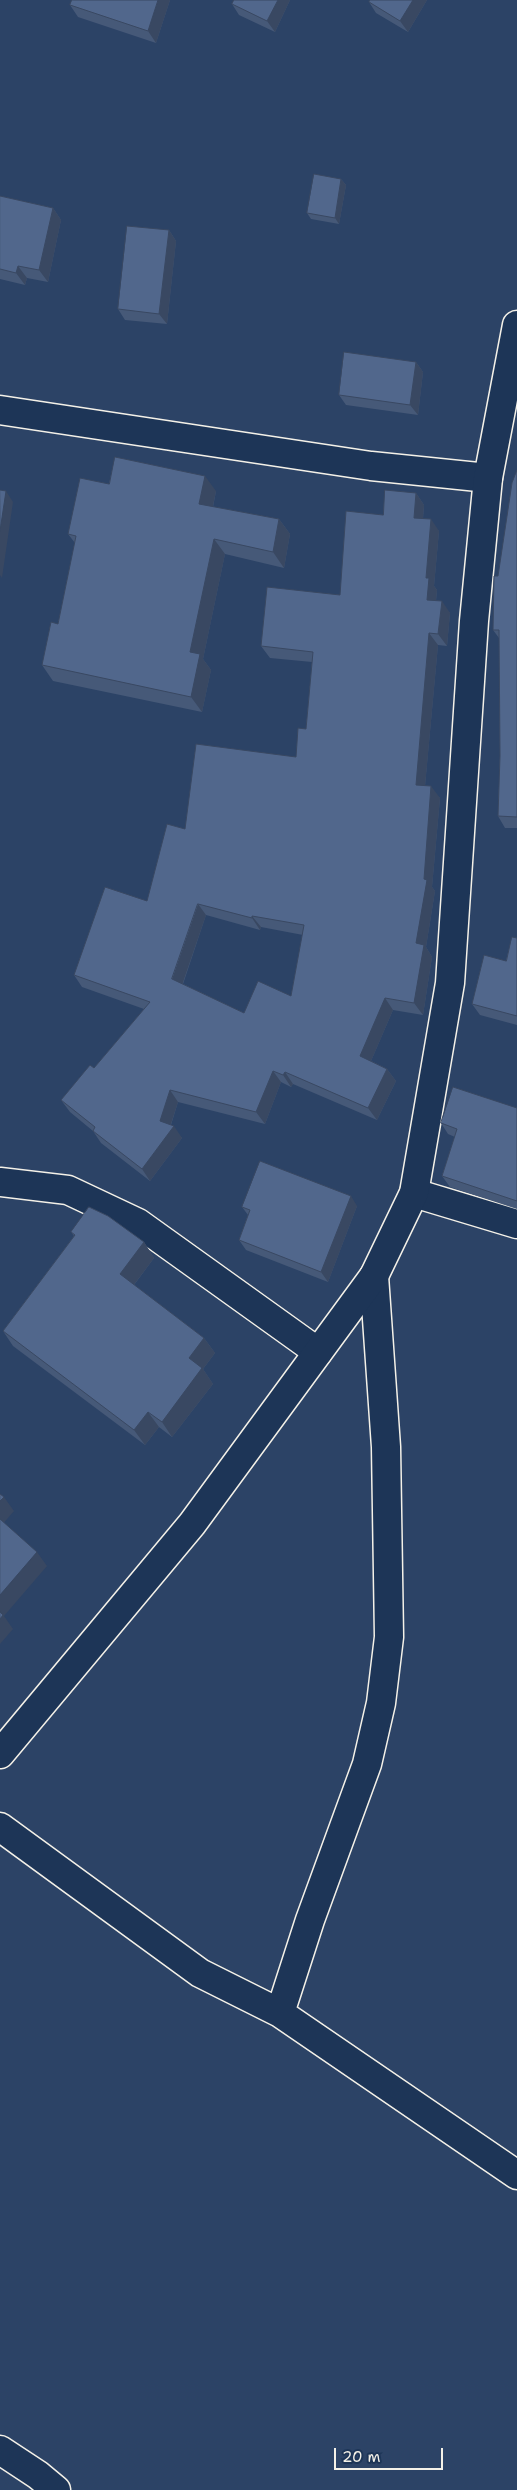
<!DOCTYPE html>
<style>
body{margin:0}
#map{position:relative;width:517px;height:2490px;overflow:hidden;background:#2c4366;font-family:"Shantell Sans",sans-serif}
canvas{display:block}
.scale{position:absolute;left:334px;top:2448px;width:109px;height:22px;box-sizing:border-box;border:2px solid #f4f1e8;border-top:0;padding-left:6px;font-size:15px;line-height:18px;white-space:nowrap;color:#f4f1e8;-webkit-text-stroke:4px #1d3557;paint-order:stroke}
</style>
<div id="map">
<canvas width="517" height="2490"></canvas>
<div class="scale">20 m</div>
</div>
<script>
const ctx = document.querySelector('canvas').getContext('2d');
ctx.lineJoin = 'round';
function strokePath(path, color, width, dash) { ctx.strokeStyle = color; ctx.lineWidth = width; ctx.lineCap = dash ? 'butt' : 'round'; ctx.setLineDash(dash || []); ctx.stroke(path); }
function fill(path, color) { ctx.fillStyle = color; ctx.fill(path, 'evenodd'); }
const minor = new Path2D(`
 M 0,410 L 371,466 L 488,478
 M 0,1182 L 68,1190 L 138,1223 L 318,1352
 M 414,1193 L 517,1224
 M 0,1827 L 200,1973 L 280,2013 L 517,2175
 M 280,2013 L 310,1920 L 367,1764 L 381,1703 L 389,1637 L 386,1447 L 374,1276
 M 0,2450 L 38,2475 L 56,2490`);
const tertiary = new Path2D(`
 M 0,1754 L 192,1524 L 374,1276 L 414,1193 L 450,983 L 474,621 L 488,478 L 517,325`);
strokePath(minor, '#f4f1e8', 31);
strokePath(tertiary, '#f4f1e8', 31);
strokePath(minor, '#1d3557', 28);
strokePath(tertiary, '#1d3557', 28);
fill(new Path2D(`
 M 72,0 L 170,0 L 156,43 L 78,17 L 70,5 Z
 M 290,0 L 275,32 L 239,15 L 232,4 Z
 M 427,0 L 408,32 L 376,13 L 369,2 Z
 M 341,179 L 346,185 L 339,224 L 311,219 L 307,213 Z
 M 0,196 L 53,208 L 61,220 L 48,282 L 27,278 L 25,285 L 0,279 Z
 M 169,230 L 176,241 L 167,324 L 125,320 L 118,309 Z
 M 416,362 L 423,372 L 418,415 L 346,405 L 339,395 Z
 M 517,470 L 517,828 L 505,828 L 498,816 L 500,756 L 499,638 L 493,630 L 498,576 Z
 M 109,484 L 216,491 L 213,507 L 279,519 L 290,534 L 284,568 L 225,554 L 203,659 L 211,670 L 202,712 L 53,681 L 42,665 L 58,624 L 75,543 L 68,534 Z
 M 416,493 L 424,505 L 423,519 L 439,531 L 434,586 L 437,590 L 436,601 L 450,613 L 447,646 L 438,645 L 425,786 L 440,798 L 432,887 L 435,891 L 426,947 L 432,957 L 423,1015 L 393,1010 L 371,1061 L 387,1069 L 396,1081 L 377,1120 L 293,1084 L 291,1087 L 281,1082 L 265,1124 L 178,1102 L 171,1125 L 182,1138 L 150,1181 L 101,1143 L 93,1131 L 70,1112 L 61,1100 L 94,1068 L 144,1009 L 82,987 L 74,975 L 147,901 L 185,829 L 296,757 L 306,729 L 312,662 L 270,658 L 261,646 L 340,595 L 383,515 ZM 206,915 L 260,930 L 261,927 L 303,935 L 291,996 L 244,1013 L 183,984 Z
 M 517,938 L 517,1025 L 480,1015 L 472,1004 L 506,961 Z
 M 517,1108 L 517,1209 L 450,1187 L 442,1176 L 455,1137 L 448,1134 L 441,1123 Z
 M 357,1206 L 328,1282 L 246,1250 L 239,1240 L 248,1215 L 242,1207 Z
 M 71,1232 L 144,1242 L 154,1258 L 134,1285 L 204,1338 L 215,1353 L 203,1369 L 213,1384 L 172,1437 L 159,1427 L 145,1445 L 13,1346 L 3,1331 L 74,1236 Z`), '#465978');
fill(new Path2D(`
 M 158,0 L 170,0 L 156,43 L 148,31 Z
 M 278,0 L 290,0 L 275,32 L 267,21 Z
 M 413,0 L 427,0 L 408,32 L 400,21 Z
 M 341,179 L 346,185 L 339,224 L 335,218 Z
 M 53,208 L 61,220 L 48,282 L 39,270 Z
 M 169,230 L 176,241 L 167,324 L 159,314 Z
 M 18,266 L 27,278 L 25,285 L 16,273 Z
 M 416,362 L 423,372 L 418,415 L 410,405 Z
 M 205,476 L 216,491 L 210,520 L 199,504 Z
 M 6,491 L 13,502 L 2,578 L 0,575 L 0,531 Z
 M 416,493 L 424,505 L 422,530 L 414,518 Z
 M 279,519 L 290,534 L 284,568 L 273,552 Z
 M 431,519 L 439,531 L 434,586 L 437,590 L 435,611 L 427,600 L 426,578 Z
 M 214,539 L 225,554 L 203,659 L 211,670 L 202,712 L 191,697 L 190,652 Z
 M 442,601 L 450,613 L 447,646 L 438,634 Z
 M 429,633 L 438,645 L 424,797 L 416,785 Z
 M 431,786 L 440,798 L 432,887 L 435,891 L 426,947 L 432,957 L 423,1015 L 414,1003 L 416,943 L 424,879 Z
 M 198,904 L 206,915 L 180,991 L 172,979 Z
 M 252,916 L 261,927 L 260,930 L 252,918 Z
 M 385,998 L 393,1010 L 368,1068 L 360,1056 Z
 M 387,1069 L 396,1081 L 377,1120 L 368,1108 Z
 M 273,1071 L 281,1082 L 265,1124 L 256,1112 Z
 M 285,1072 L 293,1084 L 291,1087 L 283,1075 Z
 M 170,1090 L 178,1102 L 168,1133 L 160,1121 Z
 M 174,1126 L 182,1138 L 150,1181 L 142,1169 Z
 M 351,1196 L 357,1206 L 328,1282 L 321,1272 Z
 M 144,1242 L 154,1258 L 130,1290 L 120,1274 Z
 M 204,1338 L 215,1353 L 203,1369 L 213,1384 L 172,1437 L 162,1422 L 189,1358 Z
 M 148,1412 L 159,1427 L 145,1445 L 134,1430 Z
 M 4,1497 L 14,1511 L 1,1526 L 0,1524 L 0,1501 Z
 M 37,1552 L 47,1566 L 4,1616 L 13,1629 L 0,1644 L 0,1595 Z`), '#394862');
const building = new Path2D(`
 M 72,0 L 158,0 L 148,31 L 70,5 Z
 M 234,0 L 278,0 L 267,21 L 232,4 Z
 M 370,0 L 413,0 L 400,21 L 369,2 Z
 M 314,174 L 341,179 L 335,218 L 307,213 Z
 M 0,196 L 53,208 L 39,270 L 18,266 L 16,273 L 0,269 Z
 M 127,226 L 169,230 L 159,314 L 118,309 Z
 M 344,352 L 416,362 L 410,405 L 339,395 Z
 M 115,457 L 205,476 L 199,504 L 279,519 L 273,552 L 214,539 L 190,652 L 200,654 L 191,697 L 42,665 L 51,622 L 58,624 L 76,536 L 68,534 L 80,478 L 109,484 Z
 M 517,470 L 517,817 L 498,816 L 500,756 L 499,630 L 493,630 L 494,576 L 498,576 L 512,483 Z
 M 0,490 L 6,491 L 0,531 Z
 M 385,490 L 416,493 L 414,518 L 431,519 L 426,578 L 429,578 L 427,600 L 442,601 L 438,634 L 429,633 L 416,785 L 431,786 L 424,879 L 427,880 L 416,943 L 424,945 L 414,1003 L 385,998 L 360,1056 L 387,1069 L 368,1108 L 285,1072 L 283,1075 L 273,1071 L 256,1112 L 170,1090 L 160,1121 L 174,1126 L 142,1169 L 93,1131 L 95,1127 L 61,1100 L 90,1065 L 94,1068 L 150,1002 L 74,975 L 105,887 L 147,901 L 167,824 L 185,829 L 196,744 L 296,757 L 298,728 L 306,729 L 313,652 L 261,646 L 267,587 L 340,595 L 346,511 L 383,515 ZM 198,904 L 252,918 L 252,916 L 304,925 L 291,996 L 258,981 L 244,1013 L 172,979 Z
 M 512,937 L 517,938 L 517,1016 L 472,1004 L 484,955 L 506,961 Z
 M 453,1087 L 517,1108 L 517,1201 L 442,1176 L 457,1129 L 441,1123 Z
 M 260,1161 L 351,1196 L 321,1272 L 239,1240 L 250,1210 L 242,1207 Z
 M 89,1207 L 108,1216 L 144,1242 L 120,1274 L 204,1338 L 189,1358 L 202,1368 L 162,1422 L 148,1412 L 134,1430 L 3,1331 L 75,1235 L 71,1232 Z
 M 0,1494 L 4,1497 L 0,1501 Z
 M 0,1519 L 37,1552 L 0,1595 Z
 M 0,1612 L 3,1615 L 0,1619 Z`);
fill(building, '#51678c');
strokePath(building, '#394862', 1);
</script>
